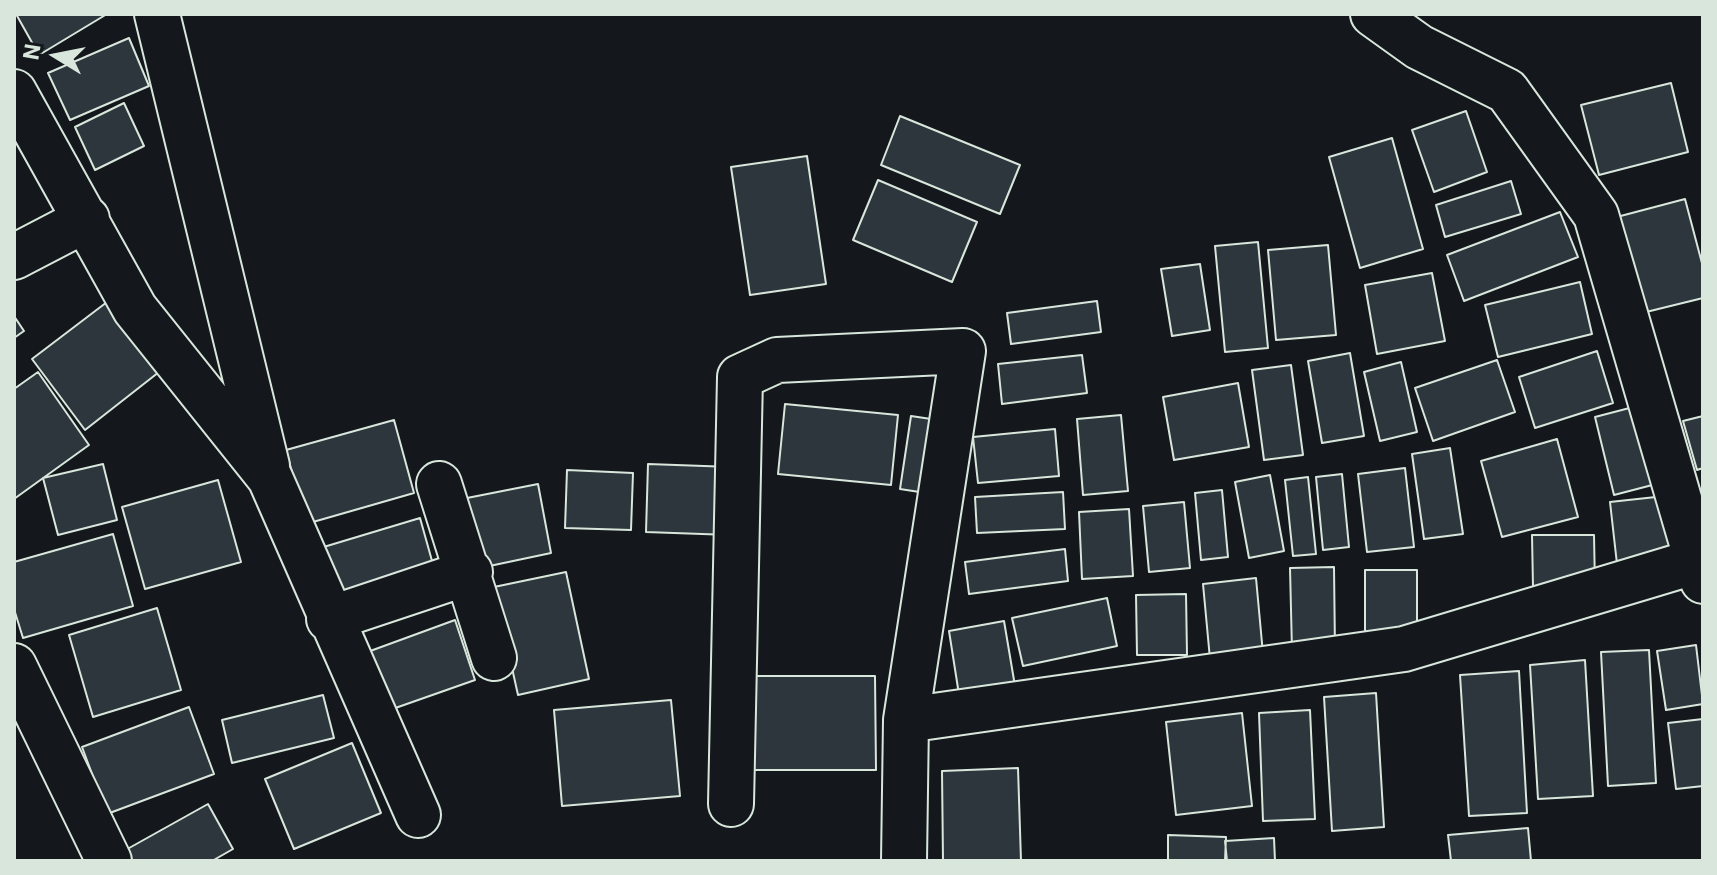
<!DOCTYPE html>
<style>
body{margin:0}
#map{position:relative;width:1717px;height:875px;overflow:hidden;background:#14181c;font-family:Roboto,sans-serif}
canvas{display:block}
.frame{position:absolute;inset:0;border:16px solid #d8e6dc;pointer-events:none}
.north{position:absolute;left:16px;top:16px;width:80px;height:80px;-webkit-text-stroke:6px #14181c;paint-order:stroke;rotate:280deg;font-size:22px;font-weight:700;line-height:32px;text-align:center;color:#d8e6dc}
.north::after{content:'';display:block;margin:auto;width:28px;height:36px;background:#d8e6dc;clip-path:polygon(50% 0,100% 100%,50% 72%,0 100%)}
</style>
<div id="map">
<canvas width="1717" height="875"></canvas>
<div class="frame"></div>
<div class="north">N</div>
</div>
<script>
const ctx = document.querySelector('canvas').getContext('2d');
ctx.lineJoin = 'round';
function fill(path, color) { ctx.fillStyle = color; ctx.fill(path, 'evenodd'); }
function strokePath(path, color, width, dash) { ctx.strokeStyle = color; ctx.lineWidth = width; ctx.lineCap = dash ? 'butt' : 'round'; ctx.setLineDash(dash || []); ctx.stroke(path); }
const building = new Path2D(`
 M 16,14 L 107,14 L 39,55 Z
 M 129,38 L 149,86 L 70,120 L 48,73 Z
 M 1671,83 L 1688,152 L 1599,175 L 1581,105 Z
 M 124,103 L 144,146 L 95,170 L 75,127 Z
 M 1466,111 L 1487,172 L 1434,192 L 1412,130 Z
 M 900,116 L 1020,165 L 1000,214 L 881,165 Z
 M 1392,138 L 1423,249 L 1360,268 L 1329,157 Z
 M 807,156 L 826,284 L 750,295 L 731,167 Z
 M 878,180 L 977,222 L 952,282 L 853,240 Z
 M 1511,181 L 1521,214 L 1445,237 L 1436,205 Z
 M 1685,199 L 1703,267 L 1703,298 L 1638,314 L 1613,218 Z
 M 1560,212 L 1578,257 L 1464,301 L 1447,255 Z
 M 1258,242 L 1268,348 L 1225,352 L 1215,246 Z
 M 1328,245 L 1336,335 L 1276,340 L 1268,250 Z
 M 1200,264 L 1210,330 L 1172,336 L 1161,269 Z
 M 1432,273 L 1445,341 L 1377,354 L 1365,285 Z
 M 1580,282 L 1592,334 L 1498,357 L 1485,305 Z
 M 1097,301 L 1101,332 L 1011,344 L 1007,313 Z
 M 107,302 L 159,372 L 85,430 L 32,359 Z
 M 14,316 L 24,331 L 14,338 Z
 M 1597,351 L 1613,403 L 1535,428 L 1519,377 Z
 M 1350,353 L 1364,436 L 1322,443 L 1308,361 Z
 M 1082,355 L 1087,393 L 1002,404 L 998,364 Z
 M 1497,360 L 1515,412 L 1433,441 L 1415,388 Z
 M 1401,362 L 1417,432 L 1380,441 L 1364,372 Z
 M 1291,365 L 1303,455 L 1264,460 L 1252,370 Z
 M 38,372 L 89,445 L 14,499 L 14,389 Z
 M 1238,383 L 1249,447 L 1174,460 L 1163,397 Z
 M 785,404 L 898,415 L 891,485 L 778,474 Z
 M 1641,405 L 1660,483 L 1614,495 L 1595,417 Z
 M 1121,415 L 1128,491 L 1083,495 L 1077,419 Z
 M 911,416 L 951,422 L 939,495 L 900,489 Z
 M 1703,416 L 1703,468 L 1697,470 L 1683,421 Z
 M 394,420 L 414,493 L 306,524 L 286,450 Z
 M 1055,429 L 1059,476 L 978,483 L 973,437 Z
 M 1557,439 L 1578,517 L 1502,537 L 1481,461 Z
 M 1450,448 L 1463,534 L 1424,539 L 1412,454 Z
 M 103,464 L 117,520 L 58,535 L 43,478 Z
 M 648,464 L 732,467 L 730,535 L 646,532 Z
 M 1405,468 L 1414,547 L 1367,552 L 1358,474 Z
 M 567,470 L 633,473 L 631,530 L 565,528 Z
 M 1342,474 L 1349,547 L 1323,550 L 1316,477 Z
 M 1270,475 L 1284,551 L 1249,558 L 1235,482 Z
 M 1308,477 L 1316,554 L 1293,556 L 1285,480 Z
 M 218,480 L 241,562 L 145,589 L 122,507 Z
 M 538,484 L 551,553 L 480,568 L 467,498 Z
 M 1222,490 L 1228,557 L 1201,560 L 1195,493 Z
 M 1063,492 L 1065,529 L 977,533 L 975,497 Z
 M 1665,496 L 1672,558 L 1617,564 L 1610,502 Z
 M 1184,502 L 1190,568 L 1149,572 L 1143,506 Z
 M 1129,509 L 1133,576 L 1082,579 L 1079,512 Z
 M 420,518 L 434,568 L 332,599 L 317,549 Z
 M 113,534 L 133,606 L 23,638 L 14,609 L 14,562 Z
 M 1532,535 L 1594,535 L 1595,587 L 1533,588 Z
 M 1065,549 L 1068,581 L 969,594 L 965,562 Z
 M 1334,567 L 1335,650 L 1292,651 L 1290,568 Z
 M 1365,570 L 1417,570 L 1417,638 L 1365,639 Z
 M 566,572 L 589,679 L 518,695 L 494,587 Z
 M 1256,578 L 1263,654 L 1210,659 L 1203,584 Z
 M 1186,594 L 1187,655 L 1137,655 L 1136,595 Z
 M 1107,598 L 1117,646 L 1023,666 L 1012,618 Z
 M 157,608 L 181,690 L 93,717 L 69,635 Z
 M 455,620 L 475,680 L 384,712 L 362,654 Z
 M 1004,621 L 1016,692 L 960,701 L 949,631 Z
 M 1696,645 L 1703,704 L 1666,710 L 1657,651 Z
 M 1649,650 L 1656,783 L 1608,786 L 1601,652 Z
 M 1585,660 L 1593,796 L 1538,799 L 1530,665 Z
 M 1519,671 L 1527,813 L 1469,816 L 1460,675 Z
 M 748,676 L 875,676 L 876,770 L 749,770 Z
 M 1376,693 L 1384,827 L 1332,831 L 1324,697 Z
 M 323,695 L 334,738 L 232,763 L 222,720 Z
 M 671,700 L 680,796 L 562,806 L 554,710 Z
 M 189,707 L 214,774 L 107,814 L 82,747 Z
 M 1310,710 L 1315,819 L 1263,821 L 1259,713 Z
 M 1242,713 L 1252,806 L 1176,815 L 1166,722 Z
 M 1703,719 L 1703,786 L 1676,789 L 1668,723 Z
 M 352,743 L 381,813 L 294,849 L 265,779 Z
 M 1018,768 L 1021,861 L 943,861 L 942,771 Z
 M 208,804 L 233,849 L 212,861 L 116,861 L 113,857 Z
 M 1528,828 L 1531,861 L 1451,861 L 1448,835 Z
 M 1168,835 L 1226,837 L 1225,861 L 1168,861 Z
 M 1274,838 L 1275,861 L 1227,861 L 1225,841 Z`);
fill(building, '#2c363c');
strokePath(building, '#d8e6dc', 2);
const street = new Path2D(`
 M 157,14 L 267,466
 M 1373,14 L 1419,47 L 1507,91 L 1596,215 L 1703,581
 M 14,92 L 135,309 L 270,478 L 418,815
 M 14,257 L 87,219
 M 439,484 L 494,658
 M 329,619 L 470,572
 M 14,666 L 109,861
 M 906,720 L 1404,649 L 1697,561
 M 731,804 L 740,377 L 777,360 L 963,351 L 906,720 L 904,861`);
strokePath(street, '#d8e6dc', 48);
strokePath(street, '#14181c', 44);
</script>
